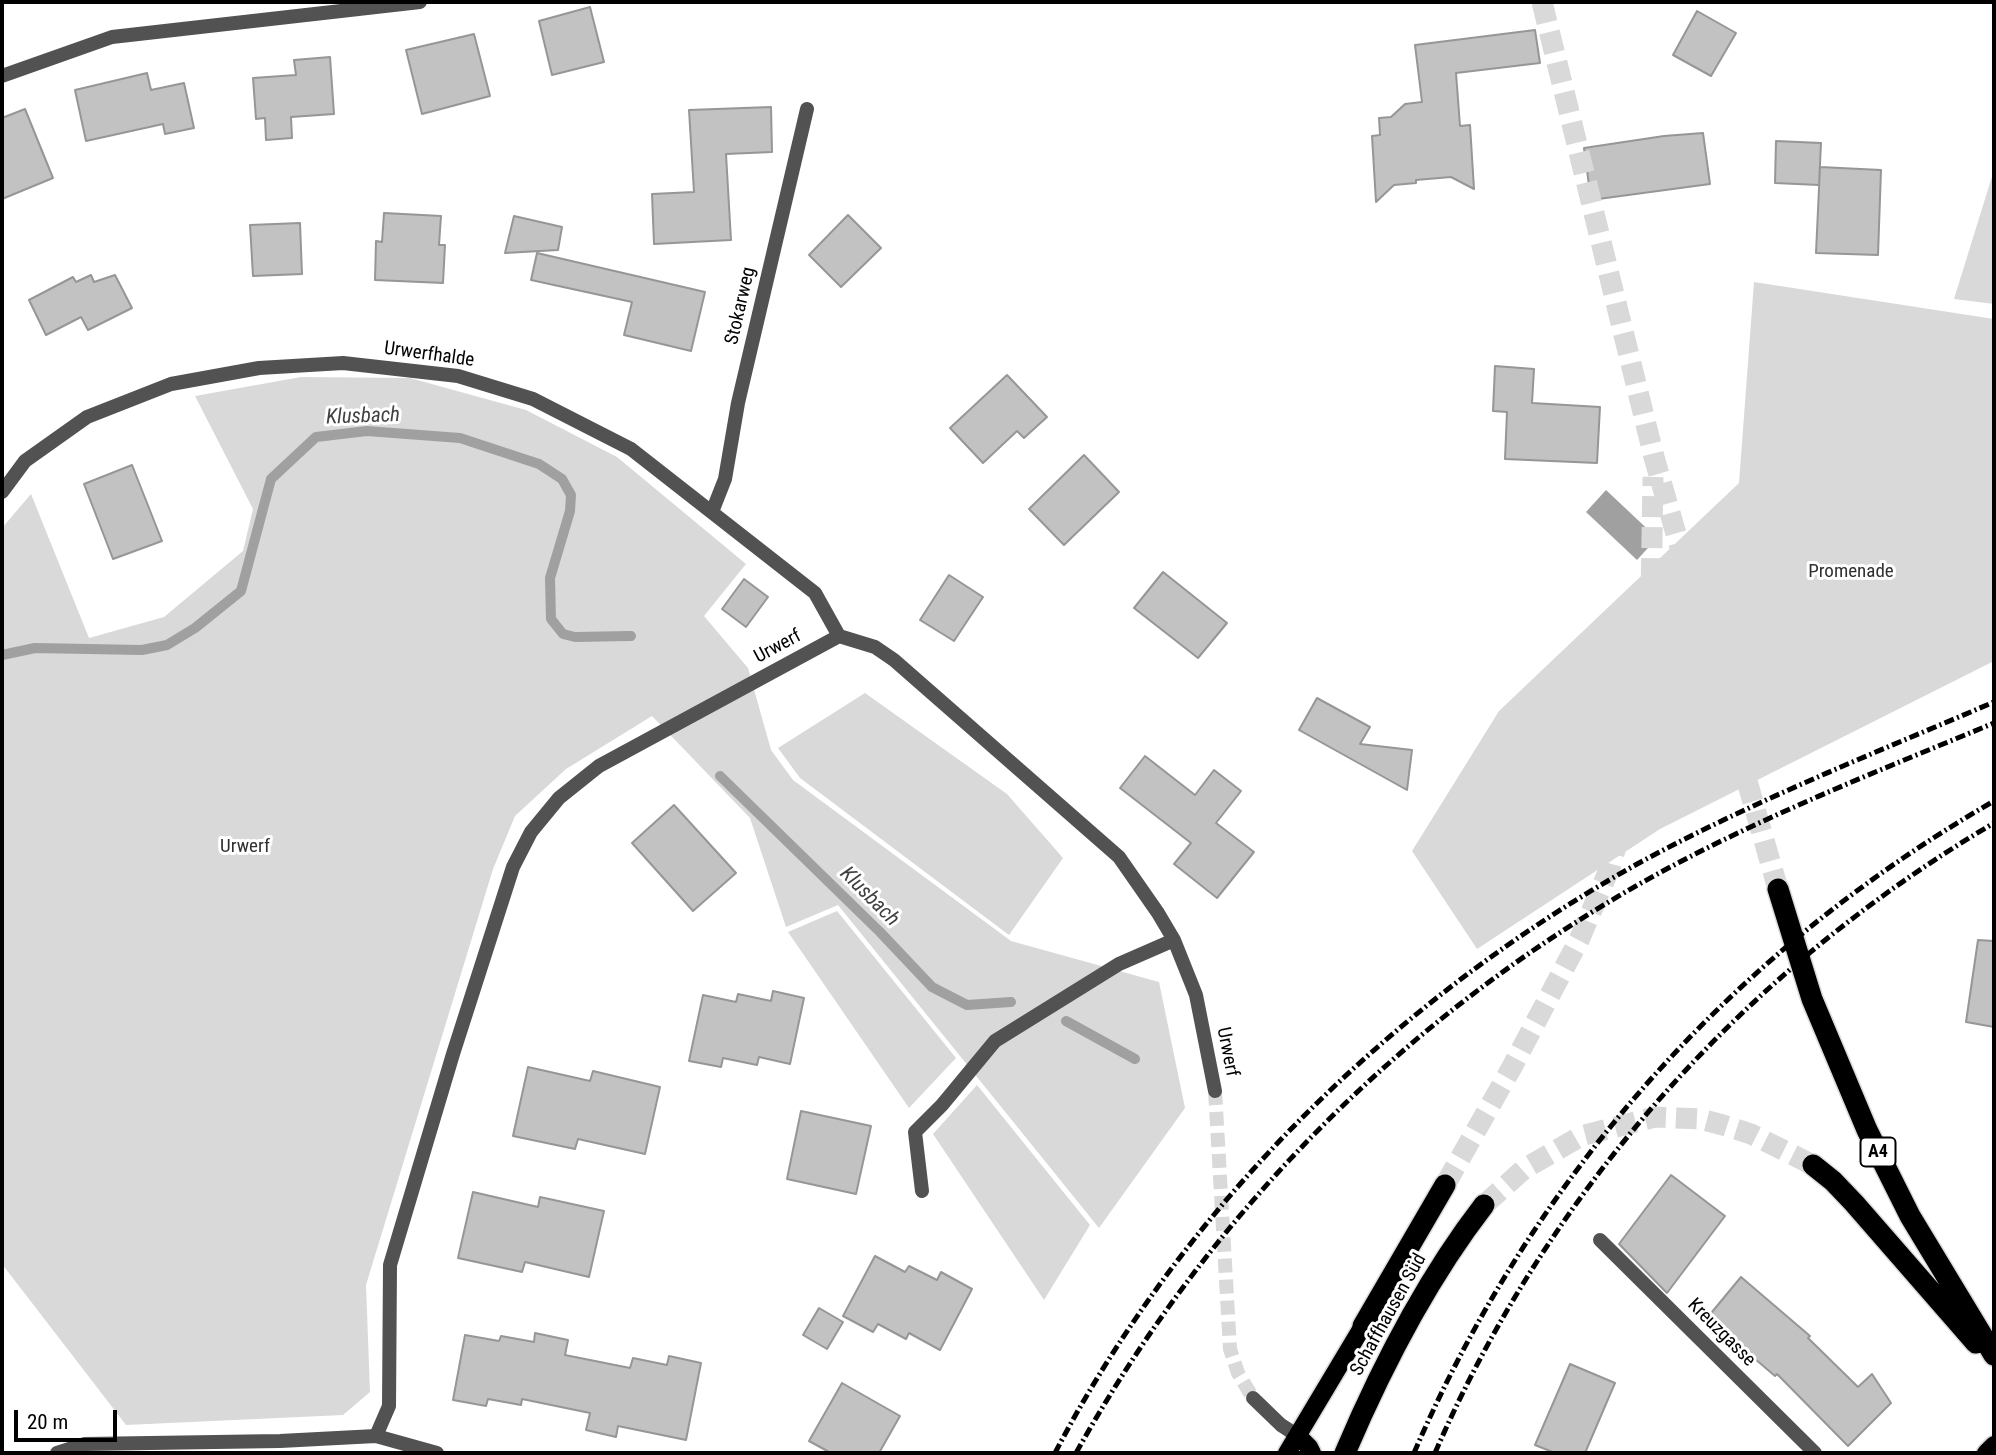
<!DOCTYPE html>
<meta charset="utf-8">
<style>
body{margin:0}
#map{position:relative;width:1996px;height:1455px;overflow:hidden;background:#fff;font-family:"Roboto Condensed",sans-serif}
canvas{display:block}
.frame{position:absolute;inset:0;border:4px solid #000;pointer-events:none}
.scale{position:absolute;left:14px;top:1410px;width:103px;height:32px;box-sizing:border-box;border:4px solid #000;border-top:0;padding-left:9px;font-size:21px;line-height:24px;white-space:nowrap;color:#000;-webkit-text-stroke:5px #fff;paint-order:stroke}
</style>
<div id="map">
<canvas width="1996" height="1455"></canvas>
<div class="frame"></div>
<div class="scale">20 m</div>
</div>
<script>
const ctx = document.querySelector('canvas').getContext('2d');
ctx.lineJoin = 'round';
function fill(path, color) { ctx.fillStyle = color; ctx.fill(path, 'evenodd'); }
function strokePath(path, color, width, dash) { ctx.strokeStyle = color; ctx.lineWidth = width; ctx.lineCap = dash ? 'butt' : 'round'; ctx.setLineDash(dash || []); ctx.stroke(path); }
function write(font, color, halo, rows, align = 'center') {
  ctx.font = font + ' "Roboto Condensed",sans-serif'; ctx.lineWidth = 6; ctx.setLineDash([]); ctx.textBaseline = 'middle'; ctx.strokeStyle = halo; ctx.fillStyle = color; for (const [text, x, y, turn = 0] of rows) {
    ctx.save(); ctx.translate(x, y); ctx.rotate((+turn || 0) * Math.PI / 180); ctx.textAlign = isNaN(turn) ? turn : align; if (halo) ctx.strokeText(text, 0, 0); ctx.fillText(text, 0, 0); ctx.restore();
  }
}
fill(new Path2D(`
 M 1994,170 L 1994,304 L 1954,299 Z
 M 1754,282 L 1994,319 L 1994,661 L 1660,829 L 1477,949 L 1412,851 L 1499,711 L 1739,483 Z
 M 301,377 L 410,378 L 526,410 L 617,457 L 746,564 L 704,616 L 748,668 L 771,750 L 793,780 L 1011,941 L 1159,982 L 1185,1108 L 1099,1228 L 838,905 L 786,927 L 750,818 L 652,716 L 566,769 L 515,816 L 493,869 L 366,1285 L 370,1392 L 343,1415 L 126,1425 L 2,1264 L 2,528 L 31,494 L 89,638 L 164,617 L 243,551 L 253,509 L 195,396 Z
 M 865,693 L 1007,794 L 1063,858 L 1009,935 L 800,778 L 778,748 Z
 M 837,911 L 956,1058 L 909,1108 L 788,932 Z
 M 977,1085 L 1090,1225 L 1044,1300 L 933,1134 Z`), '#d9d9d9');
fill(new Path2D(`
 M 1606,490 L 1657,538 L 1637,560 L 1586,512 Z`), '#a0a0a0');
strokePath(new Path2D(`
 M 2,655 L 35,648 L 142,650 L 167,645 L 195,628 L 241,591 L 271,479 L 316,437 L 367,431 L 460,438 L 539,464 L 562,479 L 571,495 L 570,511 L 550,578 L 551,619 L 563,634 L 575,637 L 631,636
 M 720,776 L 880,932 L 932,987 L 967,1005 L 1011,1002
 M 1066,1021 L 1135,1059`), '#a0a0a0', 10);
const building = new Path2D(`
 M 590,7 L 604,62 L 552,75 L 539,21 Z
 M 1697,11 L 1736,33 L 1711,76 L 1673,55 Z
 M 1535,30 L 1540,63 L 1456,73 L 1460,126 L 1470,125 L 1474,189 L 1451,177 L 1416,180 L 1416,183 L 1394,185 L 1376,202 L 1372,136 L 1380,135 L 1379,118 L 1391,117 L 1405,104 L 1422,102 L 1415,45 Z
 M 474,34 L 490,96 L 422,114 L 406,50 Z
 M 330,57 L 334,114 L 291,117 L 292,138 L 266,140 L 265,118 L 256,119 L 253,78 L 296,75 L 294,60 Z
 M 147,73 L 151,90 L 184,83 L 194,128 L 165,134 L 163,124 L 86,141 L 75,90 Z
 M 771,107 L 772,152 L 726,154 L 731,240 L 654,244 L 652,194 L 694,192 L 689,110 Z
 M 25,109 L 53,178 L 2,199 L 2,118 Z
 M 1703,133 L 1710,184 L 1591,200 L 1584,148 L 1664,136 Z
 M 1776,141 L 1821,143 L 1819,185 L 1775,183 Z
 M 1820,167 L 1881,170 L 1878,255 L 1816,253 Z
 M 384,213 L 441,216 L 439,245 L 445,245 L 443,283 L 375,280 L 376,241 L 382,242 Z
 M 848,215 L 881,248 L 841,287 L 809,255 Z
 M 514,216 L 562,227 L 558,250 L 505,253 Z
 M 300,223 L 302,274 L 253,276 L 250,225 Z
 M 537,253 L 705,292 L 691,351 L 624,335 L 632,302 L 531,280 Z
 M 91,275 L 94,282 L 115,275 L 132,308 L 88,330 L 81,317 L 46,335 L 29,300 L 73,277 L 76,282 Z
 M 1495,366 L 1534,369 L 1532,403 L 1600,407 L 1597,463 L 1505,459 L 1507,412 L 1493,411 Z
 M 1007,375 L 1047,417 L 1024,438 L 1017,431 L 983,463 L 950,428 Z
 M 1084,455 L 1119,492 L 1064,545 L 1029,509 Z
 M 132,465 L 162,541 L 113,559 L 84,484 Z
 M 1163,572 L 1227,623 L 1198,658 L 1134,608 Z
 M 949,575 L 983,597 L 954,641 L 920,620 Z
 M 744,579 L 768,597 L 746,627 L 722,609 Z
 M 1317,698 L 1370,727 L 1360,744 L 1412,750 L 1407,790 L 1299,730 Z
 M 1145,756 L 1195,795 L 1214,770 L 1241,791 L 1216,823 L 1254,852 L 1217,898 L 1174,864 L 1191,843 L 1120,788 Z
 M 674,805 L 736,873 L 693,911 L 632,843 Z
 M 1978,940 L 1994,941 L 1994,1027 L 1966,1022 Z
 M 773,991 L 804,998 L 790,1064 L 759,1057 L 757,1065 L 723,1058 L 721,1067 L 689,1061 L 703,995 L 736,1002 L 738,994 L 771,1001 Z
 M 528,1067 L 590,1081 L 593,1071 L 660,1087 L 645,1154 L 578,1139 L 575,1149 L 513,1136 Z
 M 801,1111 L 871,1126 L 856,1194 L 787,1179 Z
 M 1671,1175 L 1725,1216 L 1667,1293 L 1619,1244 Z
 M 473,1192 L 538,1207 L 540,1197 L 604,1211 L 589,1277 L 525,1262 L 522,1272 L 458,1258 Z
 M 875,1256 L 905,1272 L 909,1266 L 937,1280 L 941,1272 L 972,1289 L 940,1350 L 909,1333 L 906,1339 L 878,1324 L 873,1332 L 843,1316 Z
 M 1741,1277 L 1810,1336 L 1808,1338 L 1858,1387 L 1872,1374 L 1891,1403 L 1848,1446 L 1777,1374 L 1775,1376 L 1707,1318 Z
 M 819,1308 L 843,1322 L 827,1349 L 803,1335 Z
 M 535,1333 L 568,1340 L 565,1355 L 630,1368 L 633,1358 L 667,1365 L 669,1356 L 701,1363 L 686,1440 L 618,1426 L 616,1437 L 586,1430 L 590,1413 L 522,1399 L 521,1405 L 488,1399 L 486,1406 L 453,1400 L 465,1335 L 499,1341 L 501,1336 L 534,1342 Z
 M 1570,1364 L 1615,1383 L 1585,1453 L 1555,1453 L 1535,1445 Z
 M 842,1383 L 900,1416 L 879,1453 L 831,1453 L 809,1441 Z`);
fill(building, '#c2c2c2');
strokePath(building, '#969696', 2);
strokePath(new Path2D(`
 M 1215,1091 L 1230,1349 L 1238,1373 L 1253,1398`), '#d9d9d9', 14, [14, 7]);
strokePath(new Path2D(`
 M 1542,2 L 1654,457 L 1778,889
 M 1445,1185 L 1512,1067 L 1580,938 L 1611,865 L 1640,759 L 1651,599 L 1653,477
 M 1484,1205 L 1524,1169 L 1581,1136 L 1655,1117 L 1700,1119 L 1723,1125 L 1751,1134 L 1813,1165`), '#d9d9d9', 21, [21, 10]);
const primary = new Path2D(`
 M 1298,1436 L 1309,1447 L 1312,1453
 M 1287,1453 L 1363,1326
 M 1986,1453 L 1994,1445`);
const highway = new Path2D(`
 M 1778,889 L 1812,999 L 1867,1130 L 1910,1216 L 1994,1355
 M 1813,1165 L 1833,1181 L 1854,1203 L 1976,1343
 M 1363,1326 L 1445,1185
 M 1345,1453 C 1382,1366 1426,1280 1484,1205`);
strokePath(primary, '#dbdbdb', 21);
strokePath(highway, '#dbdbdb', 24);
strokePath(new Path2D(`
 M 2,76 L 112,37 L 420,2
 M 2,492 L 25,461 L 87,417 L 171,384 L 259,368 L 343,363 L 458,376 L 533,399 L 631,449 L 815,593 L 839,636
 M 712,512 L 725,479 L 738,403 L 807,109
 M 922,1191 L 915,1132 L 942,1105 L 995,1041 L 1119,964 L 1174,940
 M 1600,1240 L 1815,1453
 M 1253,1398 L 1281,1425 L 1298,1436
 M 376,1436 L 389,1406 L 390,1265 L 453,1054 L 513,867 L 531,832 L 559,798 L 599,766 L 839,636 L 875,647 L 894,660 L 1119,857 L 1158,913 L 1174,940 L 1196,995 L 1215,1091
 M 57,1453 L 85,1444 L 280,1441 L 376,1436 L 437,1453`), '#525252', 14);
strokePath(primary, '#000', 18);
strokePath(highway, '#000', 21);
strokePath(new Path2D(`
 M 1055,1453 C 1184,1205 1396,998 1639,863 C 1753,801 1875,753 1994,702
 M 1076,1453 C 1209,1214 1404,1017 1643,882 C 1755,819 1876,772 1994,723
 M 1414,1453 C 1533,1176 1732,952 1994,801
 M 1435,1453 C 1549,1189 1746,969 1994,823`), '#000', 5, [10, 3.5, 2, 3.5]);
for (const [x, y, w] of [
 [1878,1152,35]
]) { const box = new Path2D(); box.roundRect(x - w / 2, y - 14.5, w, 29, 5); ctx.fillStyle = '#fff'; ctx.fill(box); strokePath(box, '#000', 2); }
write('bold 18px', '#000', null, [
 ["A4",1878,1152]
]);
write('19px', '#000', '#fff', [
 ["Stokarweg",741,306,-77],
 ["Urwerfhalde",429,355,8],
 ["Urwerf",778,647,-28],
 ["Urwerf",1227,1052,79],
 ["Schaffhausen Süd",1389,1315,-61],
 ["Kreuzgasse",1721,1333,45]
]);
write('19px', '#303030', '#fff', [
 ["Promenade",1851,572],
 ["Urwerf",245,847]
]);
write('italic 21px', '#414141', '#fff', [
 ["Klusbach",363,417,-2],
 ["Klusbach",869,897,45]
]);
</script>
